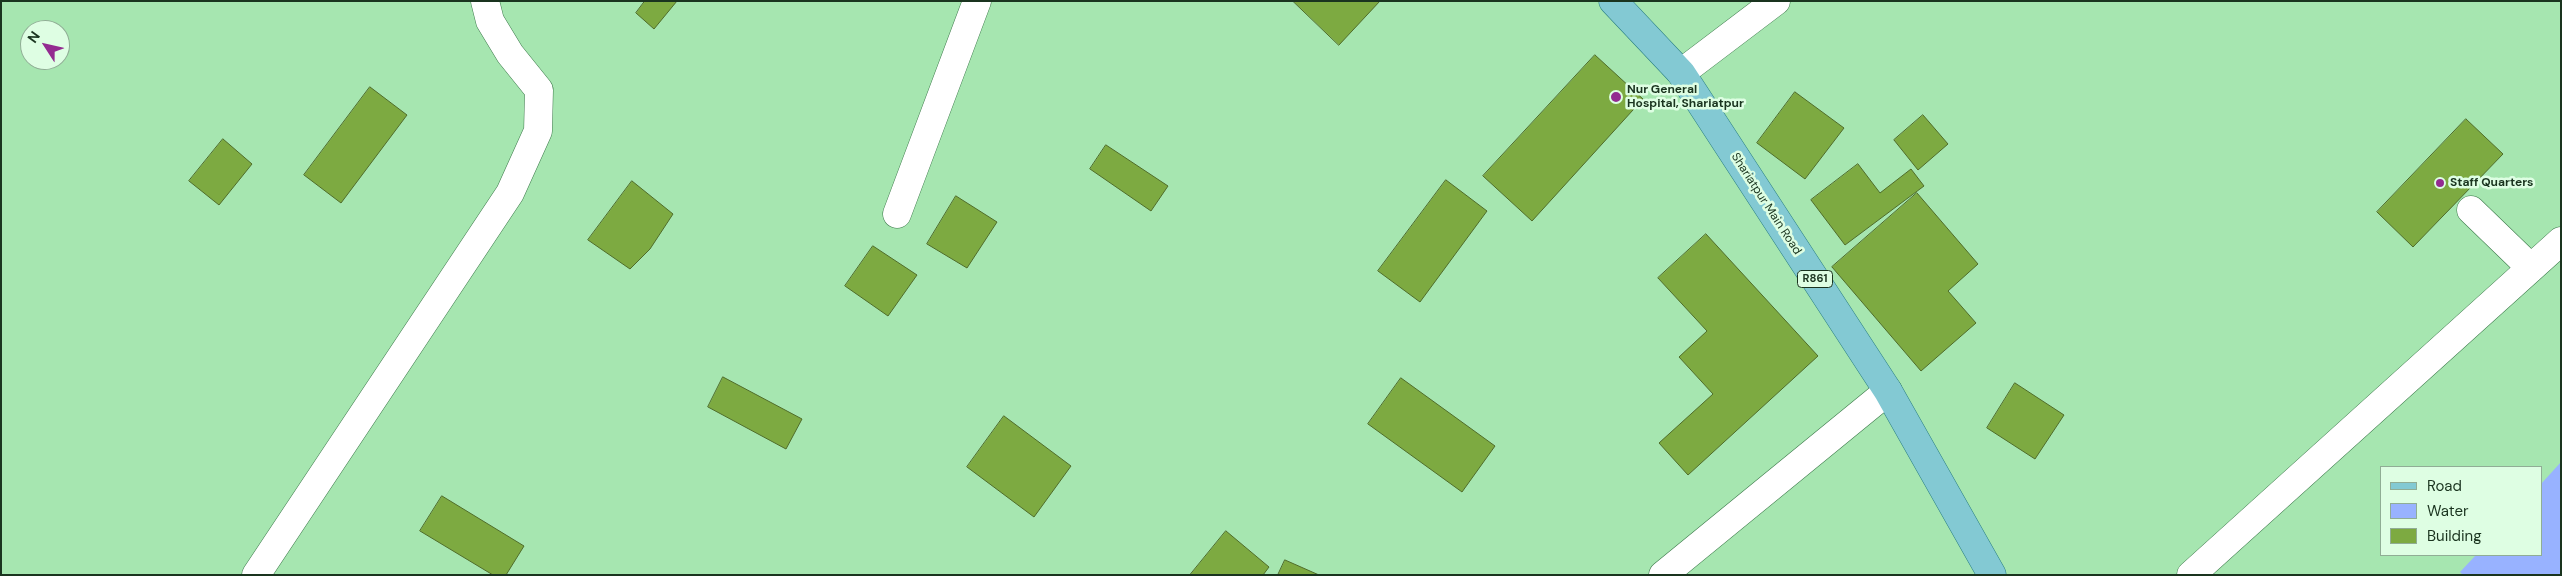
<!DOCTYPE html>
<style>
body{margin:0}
#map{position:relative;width:2562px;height:576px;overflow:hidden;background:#a6e6b0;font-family:"DM Sans",sans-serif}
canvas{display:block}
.frame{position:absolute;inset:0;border:2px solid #1a341f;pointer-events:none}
.legend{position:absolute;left:2380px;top:466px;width:162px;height:90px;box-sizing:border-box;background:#defee3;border:1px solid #90ad95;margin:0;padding:6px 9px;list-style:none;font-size:15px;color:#1a341f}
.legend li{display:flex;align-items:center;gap:10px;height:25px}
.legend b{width:25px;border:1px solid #90ad95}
.north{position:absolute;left:20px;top:20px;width:50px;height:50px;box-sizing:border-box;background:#defee3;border:1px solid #90ad95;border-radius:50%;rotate:305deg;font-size:14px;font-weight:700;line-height:20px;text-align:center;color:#1a341f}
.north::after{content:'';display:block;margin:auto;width:18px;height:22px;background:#932b90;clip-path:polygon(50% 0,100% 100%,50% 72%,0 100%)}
</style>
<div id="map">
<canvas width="2562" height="576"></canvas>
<div class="frame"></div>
<ul class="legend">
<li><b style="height:6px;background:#83c9d3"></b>Road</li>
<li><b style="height:14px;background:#98b2ff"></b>Water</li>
<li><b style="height:14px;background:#7daa41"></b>Building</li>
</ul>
<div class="north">N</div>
</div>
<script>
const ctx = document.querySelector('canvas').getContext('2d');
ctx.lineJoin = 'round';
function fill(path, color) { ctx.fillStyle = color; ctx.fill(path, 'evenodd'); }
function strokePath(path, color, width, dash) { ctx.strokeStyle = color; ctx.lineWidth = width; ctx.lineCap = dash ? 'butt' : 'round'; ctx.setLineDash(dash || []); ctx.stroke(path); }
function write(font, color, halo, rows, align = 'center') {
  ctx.font = font + ' "DM Sans",sans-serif'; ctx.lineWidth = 5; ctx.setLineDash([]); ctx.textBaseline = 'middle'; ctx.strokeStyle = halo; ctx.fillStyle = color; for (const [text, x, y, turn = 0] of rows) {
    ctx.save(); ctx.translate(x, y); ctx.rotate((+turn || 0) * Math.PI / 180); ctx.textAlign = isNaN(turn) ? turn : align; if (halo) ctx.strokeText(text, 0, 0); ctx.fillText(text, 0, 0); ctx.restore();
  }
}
fill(new Path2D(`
 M 2561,462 L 2561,575 L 2463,575 L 2460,572 L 2476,555 L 2541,555 L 2541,484 Z`), '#98b2ff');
const building = new Path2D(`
 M 645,1 L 677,1 L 654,29 L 636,13 Z
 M 1293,1 L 1380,1 L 1339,45 Z
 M 1595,55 L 1643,99 L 1532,221 L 1483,176 Z
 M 370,87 L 407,115 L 341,203 L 304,175 Z
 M 1795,92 L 1844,128 L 1805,179 L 1757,143 Z
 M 1923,115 L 1948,144 L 1918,170 L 1894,140 Z
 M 2466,119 L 2503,154 L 2413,247 L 2377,212 Z
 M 223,139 L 252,164 L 219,205 L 189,181 Z
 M 1106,145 L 1168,186 L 1151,211 L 1090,169 Z
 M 1858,164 L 1880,193 L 1911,169 L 1924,186 L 1845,245 L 1811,200 Z
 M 1446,180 L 1487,211 L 1420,302 L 1378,271 Z
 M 632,181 L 673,214 L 650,249 L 630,269 L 588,240 Z
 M 1917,193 L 1978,264 L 1948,291 L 1976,323 L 1921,371 L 1832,267 Z
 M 956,196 L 997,222 L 967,268 L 927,244 Z
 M 1706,234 L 1818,356 L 1688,475 L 1659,443 L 1713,394 L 1679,357 L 1707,331 L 1658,278 Z
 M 873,246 L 917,275 L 888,316 L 845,286 Z
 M 723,377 L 802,419 L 786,449 L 708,407 Z
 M 1401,378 L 1495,446 L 1462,492 L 1368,424 Z
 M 2015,383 L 2064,415 L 2035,459 L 1987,428 Z
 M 1004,416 L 1071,466 L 1034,517 L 967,467 Z
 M 442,496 L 524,546 L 506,575 L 493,575 L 420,531 Z
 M 1226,531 L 1269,567 L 1263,575 L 1190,575 Z
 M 1285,560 L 1319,575 L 1278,575 Z`);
fill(building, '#7daa41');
strokePath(building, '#4f6c2a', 1);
const minor = new Path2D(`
 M 1681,73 L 1776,1
 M 2471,210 L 2531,268
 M 897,214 L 977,1
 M 256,575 L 510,193 L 538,131 L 539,90 L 510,54 L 490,21 L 485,1
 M 1663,575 L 1888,391
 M 2191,575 L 2561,241`);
const major = new Path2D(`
 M 1613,1 L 1681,73 L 1888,391 L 1992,575`);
strokePath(minor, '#3b7849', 29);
strokePath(major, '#287d81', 29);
strokePath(minor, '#fff', 28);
strokePath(major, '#83c9d3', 28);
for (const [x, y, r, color] of [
 [1616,97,6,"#932b90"],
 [2440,183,5,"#932b90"]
]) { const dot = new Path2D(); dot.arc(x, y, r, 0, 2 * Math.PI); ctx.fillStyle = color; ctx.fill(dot); strokePath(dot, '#defee3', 2); }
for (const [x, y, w] of [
 [1815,279,35]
]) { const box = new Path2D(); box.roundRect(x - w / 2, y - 8.5, w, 17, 4); ctx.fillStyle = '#defee3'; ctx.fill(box); strokePath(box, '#1a341f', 1); }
write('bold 11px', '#1a341f', null, [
 ["R861",1815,279]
]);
write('bold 12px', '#1a341f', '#defee3', [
 ["Nur General",1627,90],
 ["Hospital, Shariatpur",1627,104],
 ["Staff Quarters",2450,183]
], 'left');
write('12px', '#1a341f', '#defee3', [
 ["Shariatpur Main Road",1766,204,57]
]);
</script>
